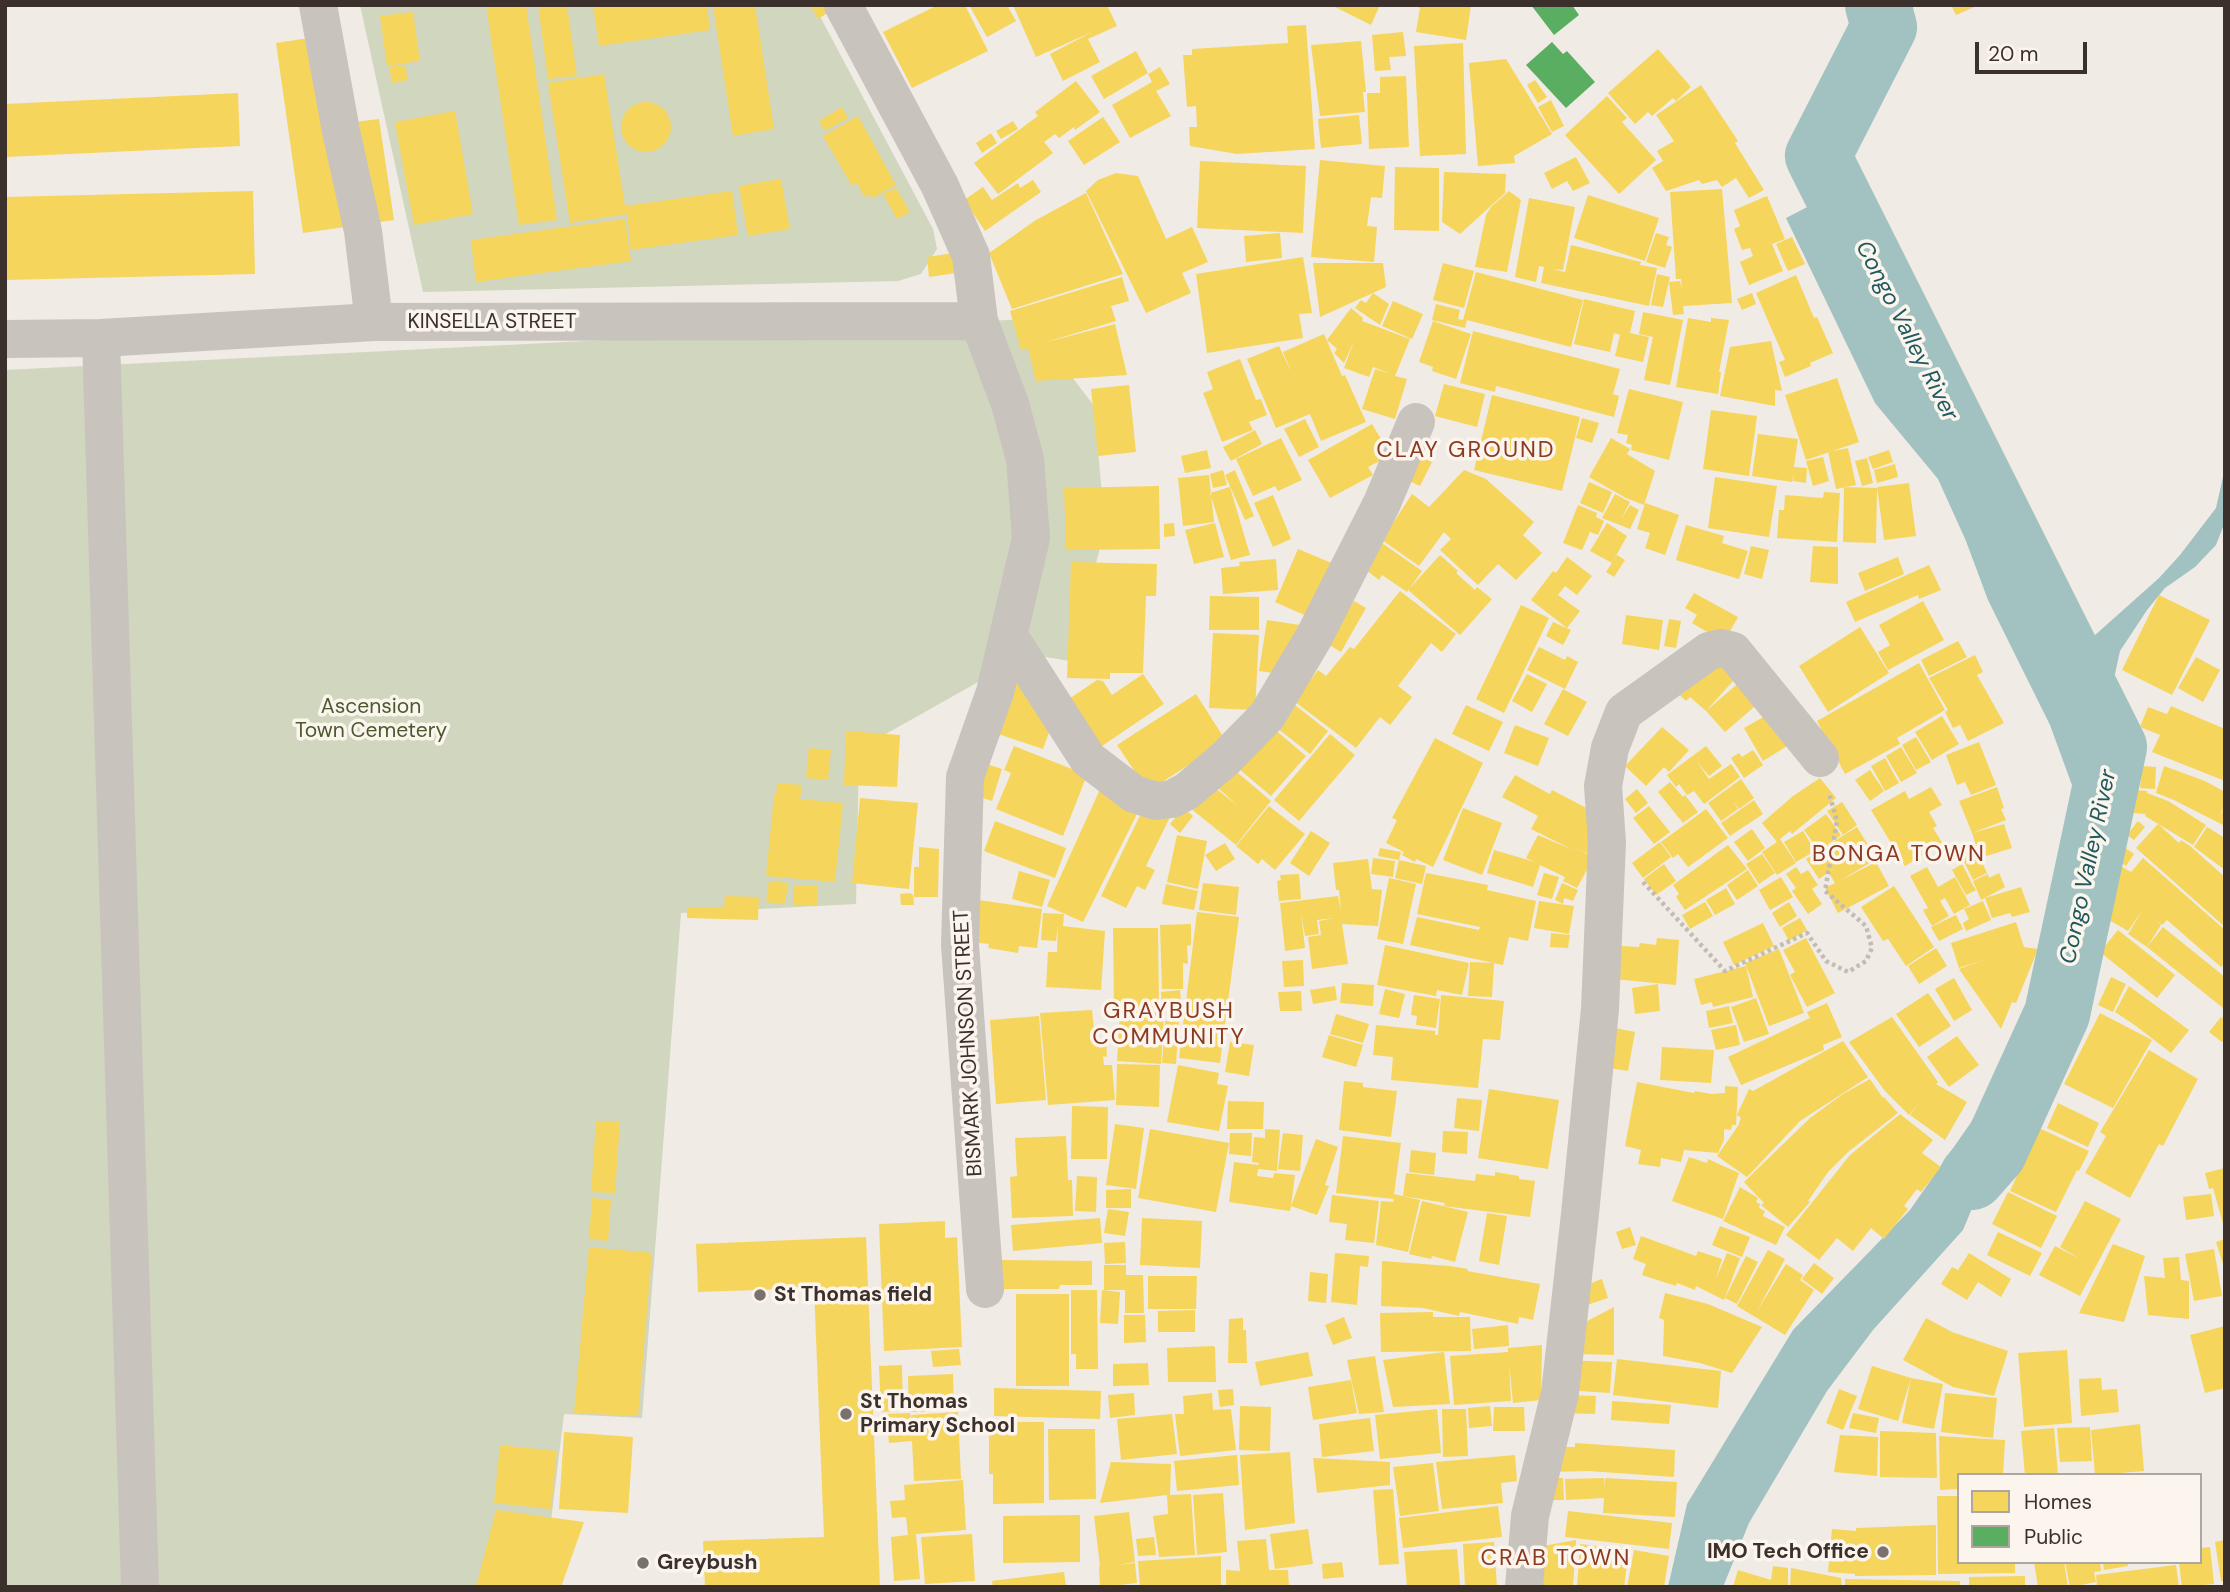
<!DOCTYPE html>
<style>
body{margin:0}
#map{position:relative;width:2230px;height:1592px;overflow:hidden;background:#f0ebe5;font-family:"DM Sans",sans-serif}
canvas{display:block}
.frame{position:absolute;inset:0;border:7px solid #3b302b;pointer-events:none}
.legend{position:absolute;left:1957px;top:1473px;width:245px;height:91px;box-sizing:border-box;background:#fbf5ee;border:2px solid #aea6a0;margin:0;padding:9px 12px;list-style:none;font-size:21px;color:#3b302b}
.legend li{display:flex;align-items:center;gap:14px;height:35px}
.legend b{width:35px;border:2px solid #aea6a0}
.scale{position:absolute;left:1975px;top:42px;width:112px;height:32px;box-sizing:border-box;border:4px solid #3b302b;border-top:0;padding-left:9px;font-size:21px;line-height:24px;white-space:nowrap;color:#3b302b;-webkit-text-stroke:5px #fbf5ee;paint-order:stroke}
</style>
<div id="map">
<canvas width="2230" height="1592"></canvas>
<div class="frame"></div>
<ul class="legend">
<li><b style="height:19px;background:#f6d55c"></b>Homes</li>
<li><b style="height:19px;background:#5aae61"></b>Public</li>
</ul>
<div class="scale">20 m</div>
</div>
<script>
const ctx = document.querySelector('canvas').getContext('2d');
ctx.lineJoin = 'round';
function fill(path, color) { ctx.fillStyle = color; ctx.fill(path, 'evenodd'); }
function strokePath(path, color, width, dash) { ctx.strokeStyle = color; ctx.lineWidth = width; ctx.lineCap = dash ? 'butt' : 'round'; ctx.setLineDash(dash || []); ctx.stroke(path); }
function write(font, color, halo, rows, align = 'center') {
  ctx.font = font + ' "DM Sans",sans-serif'; ctx.lineWidth = 7; ctx.setLineDash([]); ctx.textBaseline = 'middle'; ctx.strokeStyle = halo; ctx.fillStyle = color; for (const [text, x, y, turn = 0] of rows) {
    ctx.save(); ctx.translate(x, y); ctx.rotate((+turn || 0) * Math.PI / 180); ctx.textAlign = isNaN(turn) ? turn : align; if (halo) ctx.strokeText(text, 0, 0); ctx.fillText(text, 0, 0); ctx.restore();
  }
}
fill(new Path2D(`
 M 360,5 L 814,5 L 933,229 L 937,249 L 921,274 L 898,281 L 423,292 Z
 M 1028,319 L 1094,406 L 1105,529 L 1070,661 L 1028,654 L 859,749 L 856,904 L 681,913 L 642,1418 L 564,1414 L 543,1587 L 5,1587 L 5,370 Z`), '#d1d6bf');
fill(new Path2D(`
 M 1819,201 L 1894,355 L 2004,566 L 2041,646 L 2066,661 L 2159,578 L 2180,555 L 2216,508 L 2225,468 L 2225,522 L 2216,545 L 2195,567 L 2165,588 L 2147,610 L 2120,651 L 2102,733 L 2096,803 L 2075,922 L 2041,1043 L 1963,1230 L 1873,1330 L 1827,1391 L 1749,1523 L 1723,1587 L 1668,1587 L 1687,1504 L 1793,1330 L 1910,1210 L 1981,1108 L 2009,1059 L 2049,999 L 2050,926 L 2076,796 L 2050,725 L 1988,600 L 1966,541 L 1938,479 L 1875,403 L 1786,218 Z`), '#a1c2c1');
fill(new Path2D(`
 M 486,5 L 526,5 L 557,220 L 519,225 Z
 M 538,5 L 567,5 L 577,76 L 548,79 Z
 M 593,5 L 707,5 L 710,30 L 599,46 Z
 M 713,5 L 755,5 L 774,129 L 733,136 Z
 M 810,5 L 825,5 L 829,12 L 818,19 Z
 M 938,5 L 965,5 L 988,51 L 912,88 L 883,32 Z
 M 969,5 L 1007,5 L 1016,21 L 987,37 Z
 M 1013,5 L 1107,5 L 1117,26 L 1088,39 L 1100,62 L 1063,81 L 1050,54 L 1092,32 L 1036,57 Z
 M 1331,5 L 1380,5 L 1371,25 Z
 M 1415,5 L 1471,5 L 1466,40 L 1416,32 L 1420,8 Z
 M 1951,5 L 1979,5 L 1956,15 Z
 M 413,12 L 420,61 L 387,66 L 380,16 Z
 M 1306,25 L 1315,149 L 1237,154 L 1190,146 L 1189,127 L 1197,127 L 1196,106 L 1187,107 L 1183,55 L 1192,55 L 1192,49 L 1288,43 L 1287,26 Z
 M 1403,32 L 1406,56 L 1389,57 L 1391,70 L 1375,71 L 1372,35 Z
 M 342,33 L 355,122 L 379,119 L 394,220 L 303,233 L 276,43 Z
 M 1361,41 L 1366,92 L 1363,92 L 1365,112 L 1320,116 L 1311,45 Z
 M 1463,43 L 1466,154 L 1420,156 L 1414,46 Z
 M 1658,49 L 1691,87 L 1676,101 L 1673,98 L 1652,116 L 1648,112 L 1635,124 L 1608,93 Z
 M 1136,51 L 1148,73 L 1104,99 L 1091,76 Z
 M 1506,59 L 1552,134 L 1514,156 L 1515,163 L 1478,166 L 1469,63 Z
 M 405,65 L 408,80 L 392,83 L 389,67 Z
 M 1160,67 L 1170,84 L 1156,91 L 1171,116 L 1130,138 L 1112,105 L 1152,82 L 1148,74 Z
 M 604,74 L 625,206 L 732,191 L 738,235 L 631,250 L 627,214 L 570,223 L 548,83 Z
 M 1406,76 L 1409,147 L 1369,149 L 1367,93 L 1380,93 L 1380,77 Z
 M 1535,80 L 1547,97 L 1538,103 L 1527,85 Z
 M 1076,81 L 1100,112 L 1075,130 L 1074,127 L 1059,138 L 1055,134 L 1044,142 L 1053,153 L 998,194 L 974,163 L 1038,116 L 1035,112 Z
 M 1701,85 L 1738,141 L 1735,143 L 1764,190 L 1749,198 L 1736,178 L 1722,187 L 1717,180 L 1702,184 L 1699,180 L 1666,191 L 1652,168 L 1663,161 L 1657,151 L 1674,141 L 1656,115 Z
 M 238,93 L 240,146 L 5,157 L 5,104 Z
 M 1607,96 L 1627,118 L 1622,122 L 1656,160 L 1619,194 L 1565,135 Z
 M 1551,100 L 1564,126 L 1552,132 L 1538,107 Z
 M621 127a25 25 0 1 1 50 0a25 25 0 1 1-50 0Z
 M 842,107 L 848,118 L 825,131 L 819,121 Z
 M 455,111 L 473,214 L 414,225 L 395,122 Z
 M 1359,115 L 1362,144 L 1321,148 L 1318,119 Z
 M 858,116 L 896,185 L 871,199 L 869,194 L 864,197 L 857,183 L 852,186 L 823,136 Z
 M 1103,117 L 1120,142 L 1084,165 L 1068,141 Z
 M 1013,121 L 1018,129 L 1001,139 L 996,131 Z
 M 991,133 L 997,143 L 982,153 L 976,143 Z
 M 1576,157 L 1590,183 L 1573,191 L 1567,181 L 1552,189 L 1544,173 Z
 M 1320,160 L 1385,166 L 1382,198 L 1371,197 L 1367,226 L 1377,227 L 1374,262 L 1311,257 Z
 M 1200,161 L 1306,166 L 1303,233 L 1197,228 Z
 M 1395,167 L 1439,168 L 1439,231 L 1394,230 Z
 M 1444,172 L 1506,174 L 1505,193 L 1460,234 L 1442,222 Z
 M 1116,173 L 1138,176 L 1166,239 L 1192,227 L 1208,262 L 1182,273 L 1191,293 L 1146,313 L 1086,191 L 1098,180 Z
 M 781,179 L 790,229 L 748,236 L 739,186 Z
 M 1033,180 L 1041,192 L 985,231 L 964,200 L 983,187 L 992,200 L 1018,183 L 1020,188 Z
 M 896,188 L 910,212 L 897,219 L 883,194 Z
 M 1722,189 L 1732,303 L 1683,306 L 1684,314 L 1673,315 L 1669,282 L 1680,281 L 1682,290 L 1681,279 L 1676,279 L 1670,192 Z
 M 253,191 L 255,274 L 5,280 L 5,197 Z
 M 1509,191 L 1521,200 L 1507,272 L 1475,267 L 1486,215 L 1491,207 Z
 M 1086,193 L 1123,274 L 1012,309 L 989,253 L 1036,220 Z
 M 1588,195 L 1659,218 L 1645,261 L 1574,238 Z
 M 1767,196 L 1785,239 L 1772,244 L 1783,271 L 1749,285 L 1740,262 L 1753,256 L 1750,248 L 1742,250 L 1734,229 L 1740,226 L 1734,210 Z
 M 1529,198 L 1575,207 L 1563,270 L 1552,269 L 1565,272 L 1571,245 L 1641,262 L 1640,265 L 1657,268 L 1649,306 L 1541,283 L 1544,267 L 1539,266 L 1536,282 L 1515,277 Z
 M 625,219 L 631,261 L 476,282 L 471,240 Z
 M 1280,233 L 1282,258 L 1246,262 L 1244,236 Z
 M 1656,233 L 1669,237 L 1666,245 L 1672,247 L 1665,268 L 1646,262 Z
 M 1792,237 L 1805,264 L 1788,271 L 1776,244 Z
 M 954,253 L 956,273 L 929,277 L 927,257 Z
 M 1303,257 L 1312,313 L 1299,314 L 1303,338 L 1207,353 L 1196,274 Z
 M 1313,263 L 1383,263 L 1386,287 L 1320,317 Z
 M 1443,263 L 1474,271 L 1464,308 L 1433,300 Z
 M 1476,272 L 1583,300 L 1571,347 L 1467,320 L 1465,328 L 1432,320 L 1436,304 L 1460,310 L 1458,319 L 1463,320 Z
 M 1657,274 L 1670,277 L 1663,307 L 1651,305 Z
 M 1796,275 L 1814,318 L 1817,317 L 1833,353 L 1810,363 L 1811,366 L 1785,377 L 1779,362 L 1785,360 L 1756,293 Z
 M 1122,277 L 1129,301 L 1111,306 L 1116,321 L 1043,343 L 1115,324 L 1127,375 L 1036,381 L 1028,348 L 1021,350 L 1010,311 Z
 M 1373,293 L 1389,304 L 1380,325 L 1355,308 L 1361,300 L 1366,303 Z
 M 1752,293 L 1756,304 L 1742,310 L 1737,299 Z
 M 1584,299 L 1635,311 L 1630,333 L 1649,337 L 1643,362 L 1615,356 L 1620,335 L 1614,333 L 1610,352 L 1574,344 Z
 M 1393,301 L 1423,314 L 1412,339 L 1382,326 Z
 M 1351,308 L 1363,318 L 1362,321 L 1410,339 L 1395,376 L 1407,379 L 1395,419 L 1362,409 L 1375,369 L 1392,374 L 1373,367 L 1369,377 L 1344,368 L 1354,341 L 1344,363 L 1334,353 L 1337,349 L 1327,340 Z
 M 1643,312 L 1683,320 L 1670,385 L 1644,380 L 1653,337 L 1639,334 Z
 M 1688,318 L 1711,322 L 1711,318 L 1729,320 L 1719,372 L 1721,372 L 1718,394 L 1676,387 Z
 M 1433,321 L 1471,334 L 1456,379 L 1432,371 L 1433,367 L 1419,362 Z
 M 1473,331 L 1620,369 L 1613,394 L 1619,396 L 1614,417 L 1496,386 L 1495,392 L 1460,383 Z
 M 1324,334 L 1342,376 L 1345,375 L 1366,422 L 1321,441 L 1310,414 L 1276,428 L 1247,359 L 1279,346 L 1292,374 L 1283,352 Z
 M 1771,341 L 1782,391 L 1775,390 L 1775,406 L 1720,396 L 1730,347 Z
 M 1240,359 L 1256,400 L 1261,399 L 1267,415 L 1249,422 L 1253,430 L 1222,442 L 1203,393 L 1213,389 L 1207,372 Z
 M 1837,378 L 1859,442 L 1806,460 L 1785,395 Z
 M 1444,384 L 1485,394 L 1477,427 L 1435,416 Z
 M 1129,385 L 1136,452 L 1098,456 L 1091,389 Z
 M 1629,389 L 1683,402 L 1669,460 L 1631,450 L 1632,445 L 1626,443 L 1628,435 L 1617,433 Z
 M 1492,395 L 1580,417 L 1562,491 L 1474,470 Z
 M 1711,410 L 1757,416 L 1749,476 L 1703,469 Z
 M 1582,418 L 1599,423 L 1592,443 L 1576,438 Z
 M 1305,419 L 1319,447 L 1299,457 L 1284,429 Z
 M 1372,424 L 1384,444 L 1377,447 L 1384,459 L 1368,467 L 1373,475 L 1330,498 L 1308,460 Z
 M 1255,430 L 1262,444 L 1231,461 L 1223,447 Z
 M 1758,434 L 1798,439 L 1794,467 L 1807,468 L 1806,483 L 1793,481 L 1794,472 L 1792,482 L 1752,476 Z
 M 1281,438 L 1302,480 L 1278,491 L 1275,486 L 1253,496 L 1236,459 Z
 M 1611,438 L 1630,449 L 1627,454 L 1655,471 L 1644,505 L 1626,498 L 1589,477 Z
 M 1401,447 L 1432,462 L 1420,486 L 1389,472 Z
 M 1848,448 L 1856,485 L 1836,489 L 1828,452 Z
 M 1207,450 L 1211,468 L 1185,473 L 1181,456 Z
 M 1889,450 L 1893,462 L 1873,469 L 1868,457 Z
 M 1823,457 L 1829,481 L 1813,486 L 1806,461 Z
 M 1867,458 L 1873,483 L 1862,486 L 1855,461 Z
 M 1895,464 L 1898,477 L 1877,483 L 1874,470 Z
 M 1223,470 L 1227,485 L 1213,488 L 1210,474 Z
 M 1235,470 L 1254,516 L 1245,520 L 1225,475 Z
 M 1464,470 L 1486,479 L 1534,522 L 1523,535 L 1542,553 L 1516,580 L 1498,564 L 1478,585 L 1440,550 L 1451,539 L 1444,532 L 1419,566 L 1382,540 L 1412,494 L 1429,507 Z
 M 1209,475 L 1214,522 L 1183,526 L 1178,478 Z
 M 1715,477 L 1777,486 L 1769,537 L 1708,528 Z
 M 1589,482 L 1612,492 L 1603,513 L 1580,503 Z
 M 1909,483 L 1916,536 L 1884,540 L 1877,487 Z
 M 1159,486 L 1160,549 L 1066,550 L 1064,488 Z
 M 1230,487 L 1250,555 L 1231,560 L 1210,493 Z
 M 1844,487 L 1877,488 L 1876,543 L 1843,542 Z
 M 1824,492 L 1840,493 L 1837,542 L 1777,538 L 1779,510 L 1784,510 L 1785,495 L 1823,498 Z
 M 1615,494 L 1630,502 L 1621,519 L 1630,505 L 1639,510 L 1630,529 L 1602,518 Z
 M 1273,495 L 1291,539 L 1273,547 L 1254,503 Z
 M 1645,503 L 1679,515 L 1665,555 L 1645,548 L 1650,533 L 1637,529 Z
 M 1578,505 L 1597,513 L 1596,517 L 1604,521 L 1598,535 L 1590,532 L 1582,550 L 1563,543 Z
 M 1174,523 L 1175,536 L 1164,537 L 1164,524 Z
 M 1215,523 L 1224,557 L 1194,564 L 1185,530 Z
 M 1607,523 L 1627,536 L 1612,563 L 1590,551 Z
 M 1686,525 L 1724,536 L 1722,543 L 1748,551 L 1739,579 L 1676,560 Z
 M 1382,543 L 1422,571 L 1407,592 L 1382,575 L 1379,580 L 1366,570 Z
 M 1751,546 L 1769,550 L 1762,579 L 1744,574 Z
 M 1813,546 L 1838,547 L 1838,584 L 1810,582 Z
 M 1298,549 L 1334,564 L 1311,618 L 1275,602 Z
 M 1440,555 L 1458,571 L 1456,573 L 1475,590 L 1477,587 L 1492,599 L 1460,635 L 1408,590 Z
 M 1617,555 L 1625,560 L 1614,577 L 1606,572 Z
 M 1567,557 L 1592,576 L 1577,595 L 1565,586 L 1558,595 L 1580,611 L 1567,628 L 1531,600 L 1553,571 L 1556,573 Z
 M 1898,557 L 1904,574 L 1865,591 L 1858,573 Z
 M 1276,559 L 1278,590 L 1223,594 L 1221,568 L 1240,566 L 1239,562 Z
 M 1071,562 L 1157,564 L 1156,596 L 1146,596 L 1143,673 L 1110,673 L 1110,679 L 1067,678 Z
 M 1929,565 L 1941,590 L 1919,599 L 1918,595 L 1855,622 L 1846,602 Z
 M 1400,591 L 1456,634 L 1442,652 L 1431,643 L 1398,686 L 1412,697 L 1390,725 L 1380,717 L 1356,748 L 1294,701 L 1318,670 L 1326,676 L 1350,647 L 1354,649 Z
 M 1694,593 L 1738,617 L 1724,642 L 1692,623 L 1697,615 L 1685,608 Z
 M 2159,595 L 2210,620 L 2172,695 L 2122,670 Z
 M 1210,596 L 1259,597 L 1259,630 L 1209,630 Z
 M 1354,601 L 1366,608 L 1341,652 L 1324,642 Z
 M 1923,601 L 1944,640 L 1888,670 L 1878,652 L 1890,645 L 1879,625 Z
 M 1521,605 L 1549,618 L 1504,713 L 1476,699 Z
 M 1626,615 L 1663,620 L 1659,650 L 1622,644 Z
 M 1669,619 L 1681,621 L 1676,648 L 1664,646 Z
 M 1267,620 L 1300,625 L 1293,676 L 1259,671 Z
 M 1553,622 L 1571,630 L 1563,645 L 1546,636 Z
 M 1860,627 L 1889,673 L 1828,712 L 1799,666 Z
 M 1213,633 L 1259,635 L 1255,710 L 1209,708 Z
 M 1958,641 L 1967,657 L 1929,676 L 1921,660 Z
 M 1539,647 L 1565,660 L 1567,656 L 1578,662 L 1565,689 L 1527,670 Z
 M 1723,654 L 1742,671 L 1706,711 L 1690,697 L 1686,701 L 1673,689 Z
 M 1975,655 L 1983,672 L 1977,675 L 2004,723 L 1968,741 L 1960,725 L 1953,728 L 1945,712 L 1948,710 L 1929,678 Z
 M 2196,657 L 2220,670 L 2203,702 L 2178,688 Z
 M 1919,663 L 1945,710 L 1897,738 L 1900,744 L 1845,774 L 1817,721 Z
 M 1143,674 L 1164,704 L 1099,748 L 1066,701 L 1097,680 L 1103,681 L 1112,695 Z
 M 1527,674 L 1547,684 L 1532,712 L 1512,701 Z
 M 1014,676 L 1056,713 L 1043,749 L 995,733 Z
 M 1742,680 L 1761,701 L 1725,732 L 1706,711 Z
 M 1563,689 L 1587,702 L 1568,736 L 1544,724 Z
 M 1196,694 L 1226,741 L 1148,791 L 1117,745 Z
 M 1295,705 L 1328,731 L 1310,754 L 1277,728 Z
 M 1466,705 L 1503,722 L 1489,751 L 1452,734 Z
 M 2171,706 L 2225,729 L 2225,781 L 2152,752 L 2160,735 L 2140,727 L 2148,707 L 2167,714 Z
 M 1781,707 L 1800,738 L 1763,761 L 1744,728 Z
 M 1942,716 L 1959,744 L 1932,760 L 1915,732 Z
 M 1515,725 L 1549,738 L 1538,766 L 1504,753 Z
 M 1662,727 L 1689,750 L 1669,772 L 1664,767 L 1646,786 L 1625,766 Z
 M 1273,728 L 1306,756 L 1271,796 L 1238,768 Z
 M 846,731 L 900,735 L 897,787 L 844,785 Z
 M 1330,734 L 1355,755 L 1299,821 L 1274,800 Z
 M 1916,737 L 1931,762 L 1916,770 L 1902,745 Z
 M 1435,738 L 1483,763 L 1433,867 L 1416,859 L 1415,862 L 1402,855 L 1404,852 L 1386,843 L 1397,820 L 1392,818 Z
 M 1979,742 L 1996,785 L 1971,795 L 1965,782 L 1957,785 L 1946,755 Z
 M 1014,746 L 1087,775 L 1063,836 L 996,809 L 1011,773 L 1004,770 Z
 M 1706,746 L 1722,766 L 1709,776 L 1697,762 L 1709,779 L 1731,764 L 1740,777 L 1704,804 L 1694,791 L 1687,795 L 1679,784 L 1676,787 L 1667,775 Z
 M 1901,747 L 1917,773 L 1901,782 L 1886,756 Z
 M 809,748 L 831,750 L 828,780 L 806,778 Z
 M 1753,750 L 1763,765 L 1744,778 L 1731,758 L 1739,753 L 1742,757 Z
 M 1885,758 L 1899,783 L 1885,791 L 1871,766 Z
 M 2119,759 L 2137,763 L 2134,776 L 2116,773 Z
 M 981,762 L 1002,769 L 992,801 L 971,794 Z
 M 2142,766 L 2156,767 L 2155,789 L 2140,788 Z
 M 2164,766 L 2205,781 L 2225,792 L 2225,805 L 2219,816 L 2225,807 L 2225,826 L 2174,800 L 2156,793 Z
 M 1231,767 L 1271,801 L 1236,845 L 1189,807 L 1209,783 L 1238,806 L 1215,785 Z
 M 1870,770 L 1884,791 L 1870,801 L 1855,780 Z
 M 1515,775 L 1550,794 L 1552,790 L 1598,814 L 1589,854 L 1573,847 L 1594,857 L 1577,888 L 1563,881 L 1565,877 L 1540,865 L 1533,887 L 1487,873 L 1494,850 L 1535,862 L 1526,858 L 1538,835 L 1573,850 L 1531,829 L 1538,816 L 1502,797 Z
 M 1820,778 L 1836,798 L 1792,834 L 1790,831 L 1780,839 L 1796,863 L 1777,875 L 1762,852 L 1777,842 L 1762,823 L 1793,796 Z
 M 1741,779 L 1754,798 L 1739,809 L 1733,801 L 1738,809 L 1721,821 L 1708,803 Z
 M 1670,782 L 1683,797 L 1685,795 L 1698,812 L 1683,823 L 1658,792 Z
 M 777,783 L 802,785 L 800,799 L 843,803 L 835,882 L 766,876 L 774,796 L 776,796 Z
 M 1101,787 L 1141,806 L 1083,922 L 1047,906 Z
 M 1931,787 L 1942,805 L 1929,812 L 1937,826 L 1933,828 L 1943,844 L 1905,866 L 1871,810 L 1905,791 L 1909,799 Z
 M 1997,787 L 2004,808 L 2001,809 L 2006,820 L 1972,833 L 1959,801 Z
 M 1637,789 L 1648,803 L 1636,813 L 1625,799 Z
 M 2119,789 L 2147,791 L 2147,793 L 2168,801 L 2206,825 L 2193,845 L 2145,816 L 2146,814 L 2117,812 Z
 M 860,798 L 918,803 L 909,889 L 852,883 Z
 M 1754,800 L 1763,814 L 1730,836 L 1721,823 Z
 M 1842,802 L 1857,825 L 1843,835 L 1827,811 Z
 M 1146,803 L 1171,815 L 1146,866 L 1155,870 L 1145,890 L 1137,886 L 1126,908 L 1101,896 Z
 M 1269,806 L 1305,834 L 1275,870 L 1262,859 L 1258,864 L 1236,846 Z
 M 1649,806 L 1670,832 L 1654,844 L 1633,818 Z
 M 1183,808 L 1193,816 L 1180,833 L 1170,824 Z
 M 1463,808 L 1502,823 L 1482,875 L 1443,860 Z
 M 1706,809 L 1728,838 L 1688,867 L 1678,854 L 1673,858 L 1661,842 Z
 M 1826,814 L 1841,835 L 1823,848 L 1857,827 L 1868,845 L 1842,861 L 1868,847 L 1875,860 L 1839,881 L 1876,862 L 1889,886 L 1838,913 L 1825,888 L 1835,883 L 1829,873 L 1835,868 L 1819,879 L 1806,859 L 1819,851 L 1804,830 Z
 M 995,821 L 1066,848 L 1055,878 L 984,851 Z
 M 2138,821 L 2145,827 L 2134,840 L 2127,835 Z
 M 2004,824 L 2012,848 L 1980,858 L 1972,833 Z
 M 2158,824 L 2179,843 L 2181,840 L 2190,846 L 2225,877 L 2225,927 L 2136,848 Z
 M 2207,827 L 2225,838 L 2225,870 L 2194,847 Z
 M 1752,829 L 1765,848 L 1748,861 L 1734,842 Z
 M 1311,831 L 1330,843 L 1309,876 L 1290,863 Z
 M 1803,831 L 1815,851 L 1796,862 L 1784,842 Z
 M 1177,835 L 1207,841 L 1198,889 L 1167,882 Z
 M 1660,842 L 1671,857 L 1643,878 L 1632,863 Z
 M 1225,843 L 1235,859 L 1216,871 L 1205,855 Z
 M 1728,845 L 1747,869 L 1685,910 L 1676,897 L 1679,894 L 1673,885 Z
 M 1974,845 L 1987,873 L 1973,880 L 1960,853 Z
 M 919,847 L 939,849 L 938,897 L 914,897 L 914,867 L 919,867 Z
 M 2124,847 L 2134,854 L 2126,866 L 2116,859 Z
 M 1380,848 L 1401,852 L 1399,860 L 1378,856 Z
 M 1762,854 L 1775,873 L 1759,884 L 1746,864 Z
 M 1373,858 L 1395,861 L 1393,877 L 1371,874 Z
 M 2143,858 L 2225,930 L 2225,963 L 2221,967 L 2167,920 L 2162,925 L 2152,918 L 2161,925 L 2147,947 L 2128,934 L 2142,911 L 2128,931 L 2095,912 L 2104,896 L 2100,893 L 2117,864 L 2131,872 Z
 M 1368,859 L 1372,889 L 1382,890 L 1378,926 L 1342,924 L 1348,964 L 1312,969 L 1308,937 L 1321,935 L 1319,921 L 1334,918 L 1317,920 L 1319,934 L 1305,936 L 1301,913 L 1305,948 L 1285,951 L 1280,903 L 1338,896 L 1341,910 L 1339,890 L 1336,890 L 1333,863 Z
 M 1399,860 L 1426,866 L 1422,884 L 1395,878 Z
 M 1664,864 L 1676,881 L 1656,895 L 1644,879 Z
 M 1962,864 L 1971,881 L 1970,882 L 1971,882 L 1976,890 L 1966,895 L 1952,870 Z
 M 1796,867 L 1801,874 L 1808,870 L 1818,885 L 1812,889 L 1822,904 L 1808,914 L 1792,891 L 1796,888 L 1786,874 Z
 M 1927,867 L 1938,887 L 1955,877 L 1970,905 L 1954,914 L 1945,898 L 1940,901 L 1949,916 L 1932,926 L 1923,910 L 1928,908 L 1910,876 Z
 M 1748,870 L 1758,886 L 1737,900 L 1727,885 Z
 M 1019,871 L 1050,880 L 1042,907 L 1012,899 Z
 M 1426,873 L 1488,885 L 1487,890 L 1536,901 L 1528,941 L 1509,937 L 1503,965 L 1410,945 L 1417,917 L 1479,930 L 1480,927 L 1417,914 Z
 M 1544,873 L 1559,877 L 1552,899 L 1537,895 Z
 M 1999,873 L 2005,887 L 1981,900 L 1973,881 L 1988,874 L 1989,878 Z
 M 1299,874 L 1301,899 L 1279,901 L 1277,881 L 1281,880 L 1280,875 Z
 M 1781,877 L 1793,897 L 1770,910 L 1759,890 Z
 M 1389,878 L 1416,884 L 1403,944 L 1377,939 Z
 M 769,881 L 788,883 L 785,904 L 766,902 Z
 M 1203,883 L 1239,887 L 1236,915 L 1199,910 Z
 M 1562,883 L 1578,890 L 1573,901 L 1564,898 L 1563,904 L 1555,900 Z
 M 1166,884 L 1198,891 L 1194,910 L 1162,904 Z
 M 793,886 L 817,886 L 817,906 L 793,906 Z
 M 1894,886 L 1934,947 L 1906,966 L 1888,939 L 1883,941 L 1861,907 Z
 M 2021,887 L 2030,912 L 2012,917 L 2010,913 L 1992,918 L 1985,898 Z
 M 1726,888 L 1735,904 L 1715,915 L 1706,900 Z
 M 910,893 L 913,895 L 914,905 L 901,905 L 900,894 Z
 M 725,896 L 759,897 L 758,920 L 687,918 L 687,907 L 724,908 Z
 M 978,900 L 1042,909 L 1037,948 L 1019,946 L 1018,953 L 988,948 L 989,944 L 971,942 Z
 M 1539,901 L 1574,906 L 1569,934 L 1534,928 Z
 M 1983,901 L 1991,920 L 1966,931 L 1963,923 L 1969,919 L 1964,909 Z
 M 1705,902 L 1713,916 L 1690,929 L 1682,915 Z
 M 1789,902 L 1797,916 L 1780,927 L 1772,913 Z
 M 1197,912 L 1239,917 L 1220,1063 L 1179,1058 Z
 M 1043,913 L 1064,914 L 1063,926 L 1105,931 L 1101,990 L 1046,987 L 1048,952 L 1057,952 L 1058,925 L 1056,941 L 1041,940 Z
 M 1956,915 L 1963,929 L 1939,941 L 1931,927 Z
 M 1800,918 L 1807,930 L 1789,941 L 1782,928 Z
 M 2016,922 L 2024,947 L 2038,949 L 2016,1003 L 2012,1002 L 2001,1029 L 1959,969 L 1986,959 L 1959,968 L 1951,943 Z
 M 1763,923 L 1774,946 L 1734,965 L 1723,942 Z
 M 1191,924 L 1191,945 L 1187,946 L 1188,964 L 1183,963 L 1183,989 L 1162,989 L 1160,925 Z
 M 2163,927 L 2225,977 L 2223,1008 L 2147,947 Z
 M 1113,928 L 1158,928 L 1159,1008 L 1114,1009 Z
 M 2118,930 L 2175,975 L 2157,998 L 2100,952 Z
 M 1551,933 L 1570,935 L 1568,948 L 1550,947 Z
 M 1657,938 L 1679,940 L 1676,985 L 1603,978 L 1605,945 L 1639,947 L 1640,943 L 1656,945 Z
 M 1806,938 L 1835,993 L 1807,1007 L 1790,975 L 1795,972 L 1783,950 Z
 M 1385,945 L 1469,963 L 1462,995 L 1437,990 L 1436,996 L 1377,985 Z
 M 1936,948 L 1947,966 L 1919,984 L 1908,966 Z
 M 1779,949 L 1804,1013 L 1769,1026 L 1745,963 Z
 M 1303,960 L 1304,986 L 1284,987 L 1282,961 Z
 M 1470,962 L 1494,963 L 1492,997 L 1468,996 Z
 M 1746,966 L 1753,997 L 1713,1007 L 1712,1002 L 1701,1005 L 1694,979 Z
 M 2111,977 L 2126,984 L 2113,1012 L 2098,1005 Z
 M 1954,978 L 1972,1010 L 1954,1021 L 1935,989 Z
 M 1342,983 L 1374,985 L 1373,1006 L 1340,1003 Z
 M 1658,984 L 1660,1011 L 1635,1014 L 1632,988 Z
 M 1335,986 L 1337,1000 L 1313,1004 L 1310,990 Z
 M 2129,986 L 2189,1030 L 2171,1053 L 2136,1026 L 2115,1012 Z
 M 1385,989 L 1405,994 L 1399,1018 L 1379,1014 Z
 M 1180,990 L 1181,1002 L 1162,1003 L 1161,992 Z
 M 1301,991 L 1302,1011 L 1280,1011 L 1278,992 Z
 M 1928,993 L 1951,1026 L 1919,1047 L 1896,1014 Z
 M 1414,995 L 1440,999 L 1436,1028 L 1416,1025 L 1417,1016 L 1411,1015 Z
 M 1441,995 L 1504,1001 L 1500,1040 L 1483,1039 L 1478,1088 L 1391,1080 L 1393,1057 L 1373,1055 L 1376,1025 L 1435,1031 L 1435,1035 L 1438,1035 Z
 M 1756,998 L 1769,1034 L 1744,1042 L 1731,1007 Z
 M 1827,1003 L 1842,1037 L 1823,1045 L 1824,1050 L 1741,1085 L 1728,1057 L 1810,1018 L 1807,1012 Z
 M 1729,1006 L 1733,1023 L 1709,1028 L 1706,1011 Z
 M 1120,1009 L 1164,1013 L 1161,1064 L 1117,1061 Z
 M 1092,1010 L 1095,1039 L 1106,1039 L 1107,1057 L 1103,1056 L 1104,1065 L 1112,1065 L 1115,1100 L 1048,1105 L 1040,1013 Z
 M 2100,1013 L 2152,1040 L 2113,1108 L 2064,1084 Z
 M 1336,1014 L 1369,1024 L 1363,1043 L 1330,1034 Z
 M 1039,1016 L 1046,1100 L 996,1104 L 990,1020 Z
 M 1892,1017 L 1938,1082 L 1936,1084 L 1967,1102 L 1945,1140 L 1910,1115 L 1919,1103 L 1909,1115 L 1885,1091 L 1849,1042 Z
 M 2221,1017 L 2225,1020 L 2225,1038 L 2222,1042 L 2209,1032 Z
 M 1165,1021 L 1179,1022 L 1176,1064 L 1162,1063 Z
 M 1736,1025 L 1740,1045 L 1716,1050 L 1711,1030 Z
 M 1610,1027 L 1635,1032 L 1628,1071 L 1603,1067 Z
 M 1329,1035 L 1363,1045 L 1356,1067 L 1322,1057 Z
 M 1957,1036 L 1979,1065 L 1949,1087 L 1927,1057 Z
 M 1843,1041 L 1868,1077 L 1800,1121 L 1747,1177 L 1717,1156 L 1738,1126 L 1741,1118 L 1737,1115 L 1749,1089 L 1753,1091 Z
 M 1230,1042 L 1254,1045 L 1249,1076 L 1225,1072 Z
 M 1662,1047 L 1714,1050 L 1711,1083 L 1660,1080 Z
 M 2149,1050 L 2198,1079 L 2163,1146 L 2159,1144 L 2130,1198 L 2085,1173 L 2106,1136 L 2100,1132 Z
 M 1117,1064 L 1160,1065 L 1159,1107 L 1116,1105 Z
 M 1178,1065 L 1219,1073 L 1217,1084 L 1228,1086 L 1219,1131 L 1167,1122 Z
 M 1870,1079 L 1883,1098 L 1884,1097 L 1898,1113 L 1848,1152 L 1828,1172 L 1808,1201 L 1810,1202 L 1788,1227 L 1761,1205 L 1764,1203 L 1744,1182 L 1810,1118 L 1843,1094 Z
 M 1344,1081 L 1363,1083 L 1363,1087 L 1397,1091 L 1391,1137 L 1339,1130 Z
 M 1637,1082 L 1694,1093 L 1695,1091 L 1711,1094 L 1725,1093 L 1725,1086 L 1738,1087 L 1736,1125 L 1732,1125 L 1731,1130 L 1724,1129 L 1724,1140 L 1718,1153 L 1684,1150 L 1681,1162 L 1661,1158 L 1660,1167 L 1638,1164 L 1641,1150 L 1625,1146 Z
 M 1489,1089 L 1559,1100 L 1548,1169 L 1478,1158 Z
 M 1457,1098 L 1482,1100 L 1479,1131 L 1454,1128 Z
 M 1228,1101 L 1264,1102 L 1263,1129 L 1227,1129 Z
 M 2058,1103 L 2099,1123 L 2088,1147 L 2047,1128 Z
 M 1072,1106 L 1108,1107 L 1107,1159 L 1071,1159 Z
 M 1900,1114 L 1933,1140 L 1922,1153 L 1941,1167 L 1921,1192 L 1917,1189 L 1904,1206 L 1908,1209 L 1884,1239 L 1871,1228 L 1853,1251 L 1837,1238 L 1819,1260 L 1786,1235 L 1850,1155 Z
 M 596,1121 L 620,1122 L 615,1193 L 591,1192 Z
 M 1115,1124 L 1144,1128 L 1136,1189 L 1106,1185 Z
 M 2039,1128 L 2089,1151 L 2079,1171 L 2077,1170 L 2056,1212 L 2010,1191 Z
 M 1150,1129 L 1229,1143 L 1216,1212 L 1138,1198 Z
 M 1265,1129 L 1280,1130 L 1277,1171 L 1258,1169 L 1257,1176 L 1273,1178 L 1274,1173 L 1295,1175 L 1291,1206 L 1316,1139 L 1338,1147 L 1325,1185 L 1329,1186 L 1317,1215 L 1291,1206 L 1290,1211 L 1229,1202 L 1234,1162 L 1258,1165 L 1259,1163 L 1252,1162 L 1254,1137 L 1265,1138 Z
 M 1443,1131 L 1468,1132 L 1467,1154 L 1442,1152 Z
 M 1230,1133 L 1252,1133 L 1251,1156 L 1229,1154 Z
 M 1283,1133 L 1303,1135 L 1300,1171 L 1278,1169 Z
 M 1066,1136 L 1068,1180 L 1072,1180 L 1073,1216 L 1012,1218 L 1010,1177 L 1017,1176 L 1015,1138 Z
 M 1343,1136 L 1401,1143 L 1394,1194 L 1420,1200 L 1408,1252 L 1376,1245 L 1381,1201 L 1393,1202 L 1394,1199 L 1336,1193 Z
 M 1411,1150 L 1436,1153 L 1434,1175 L 1409,1172 Z
 M 1689,1157 L 1707,1163 L 1708,1159 L 1739,1173 L 1723,1219 L 1672,1201 Z
 M 2225,1168 L 2225,1227 L 2224,1227 L 2213,1188 L 2209,1189 L 2205,1173 Z
 M 1495,1172 L 1519,1176 L 1519,1179 L 1535,1181 L 1530,1217 L 1444,1206 L 1445,1203 L 1403,1196 L 1406,1173 L 1475,1181 L 1476,1174 L 1495,1176 Z
 M 1077,1176 L 1097,1177 L 1096,1212 L 1075,1211 Z
 M 1740,1187 L 1758,1198 L 1756,1202 L 1760,1204 L 1759,1208 L 1765,1211 L 1763,1216 L 1785,1227 L 1776,1245 L 1723,1221 Z
 M 1131,1189 L 1131,1208 L 1106,1208 L 1106,1190 Z
 M 2008,1192 L 2057,1216 L 2041,1248 L 1992,1224 Z
 M 2211,1194 L 2214,1216 L 2186,1220 L 2183,1197 Z
 M 1332,1195 L 1379,1201 L 1374,1243 L 1345,1240 L 1347,1224 L 1329,1222 Z
 M 592,1198 L 611,1200 L 608,1241 L 589,1239 Z
 M 1422,1201 L 1468,1212 L 1455,1262 L 1432,1256 L 1431,1259 L 1409,1254 Z
 M 2085,1201 L 2121,1219 L 2080,1296 L 2039,1275 L 2055,1246 L 2080,1259 L 2060,1247 Z
 M 1108,1209 L 1129,1212 L 1125,1236 L 1104,1233 Z
 M 1487,1213 L 1507,1216 L 1499,1265 L 1479,1261 Z
 M 1100,1218 L 1102,1243 L 1013,1251 L 1011,1225 Z
 M 1142,1218 L 1202,1221 L 1200,1268 L 1140,1265 Z
 M 945,1221 L 945,1238 L 957,1237 L 962,1347 L 884,1351 L 879,1224 Z
 M 1720,1226 L 1750,1237 L 1742,1257 L 1712,1245 Z
 M 1630,1227 L 1636,1245 L 1622,1249 L 1616,1232 Z
 M 1998,1232 L 2042,1253 L 2030,1276 L 1987,1255 Z
 M 1641,1236 L 1696,1256 L 1698,1251 L 1722,1259 L 1716,1279 L 1727,1253 L 1740,1258 L 1724,1300 L 1696,1286 L 1695,1290 L 1677,1283 L 1676,1286 L 1642,1275 L 1646,1264 L 1633,1259 Z
 M 866,1237 L 880,1586 L 705,1587 L 703,1541 L 824,1537 L 814,1288 L 698,1292 L 696,1244 Z
 M 2225,1239 L 2225,1267 L 2224,1267 L 2216,1242 Z
 M 1125,1242 L 1126,1263 L 1105,1264 L 1104,1243 Z
 M 2113,1244 L 2145,1256 L 2124,1322 L 2079,1313 Z
 M 589,1247 L 652,1253 L 638,1416 L 574,1413 Z
 M 2214,1249 L 2222,1296 L 2194,1301 L 2185,1254 Z
 M 1768,1250 L 1785,1259 L 1757,1311 L 1786,1264 L 1803,1275 L 1800,1280 L 1814,1290 L 1785,1335 L 1737,1306 Z
 M 1335,1253 L 1369,1256 L 1368,1267 L 1360,1266 L 1357,1305 L 1331,1302 Z
 M 1969,1253 L 2011,1279 L 2001,1297 L 1978,1282 L 1967,1300 L 1941,1284 L 1952,1267 L 1958,1270 Z
 M 1746,1256 L 1758,1262 L 1737,1304 L 1725,1298 Z
 M 2179,1257 L 2181,1280 L 2189,1281 L 2189,1319 L 2148,1315 L 2144,1276 L 2165,1278 L 2163,1258 Z
 M 1001,1260 L 1092,1261 L 1092,1285 L 1060,1285 L 1059,1289 L 1000,1289 Z
 M 1382,1261 L 1450,1266 L 1468,1269 L 1467,1271 L 1540,1284 L 1533,1320 L 1519,1317 L 1518,1324 L 1460,1312 L 1459,1316 L 1423,1308 L 1381,1306 Z
 M 1814,1263 L 1834,1278 L 1822,1294 L 1802,1279 Z
 M 1104,1265 L 1126,1265 L 1126,1275 L 1143,1275 L 1144,1313 L 1125,1313 L 1125,1290 L 1104,1290 Z
 M 1310,1272 L 1328,1274 L 1326,1303 L 1308,1301 Z
 M 1148,1276 L 1197,1276 L 1196,1309 L 1148,1309 Z
 M 1602,1279 L 1608,1298 L 1584,1306 L 1578,1288 Z
 M 1071,1290 L 1097,1290 L 1098,1369 L 1076,1369 L 1076,1354 L 1071,1354 Z
 M 1102,1290 L 1120,1292 L 1118,1324 L 1100,1323 Z
 M 1665,1293 L 1708,1304 L 1762,1327 L 1732,1373 L 1700,1363 L 1663,1356 L 1664,1320 L 1659,1318 Z
 M 1016,1294 L 1069,1294 L 1069,1386 L 1016,1386 Z
 M 1614,1307 L 1614,1355 L 1577,1354 L 1574,1328 Z
 M 1195,1310 L 1195,1332 L 1158,1332 L 1158,1311 Z
 M 1433,1312 L 1433,1317 L 1470,1317 L 1471,1351 L 1381,1352 L 1380,1313 Z
 M 1124,1315 L 1145,1315 L 1146,1342 L 1124,1343 Z
 M 1344,1317 L 1352,1338 L 1333,1345 L 1325,1325 Z
 M 1243,1318 L 1243,1330 L 1246,1330 L 1247,1363 L 1228,1363 L 1229,1319 Z
 M 1926,1318 L 1952,1332 L 2008,1351 L 1994,1396 L 1953,1387 L 1903,1360 Z
 M 1508,1325 L 1509,1346 L 1474,1349 L 1472,1329 Z
 M 2225,1326 L 2225,1388 L 2205,1393 L 2190,1335 Z
 M 1542,1345 L 1541,1400 L 1513,1403 L 1509,1363 L 1511,1401 L 1454,1405 L 1450,1356 L 1508,1352 L 1508,1348 Z
 M 1213,1346 L 1215,1347 L 1216,1382 L 1168,1382 L 1167,1348 Z
 M 959,1349 L 961,1365 L 933,1367 L 931,1351 Z
 M 2067,1350 L 2072,1423 L 2024,1427 L 2018,1353 Z
 M 1308,1352 L 1313,1376 L 1260,1386 L 1255,1362 Z
 M 1444,1352 L 1450,1404 L 1393,1407 L 1383,1360 Z
 M 1375,1356 L 1384,1412 L 1359,1414 L 1347,1360 Z
 M 1617,1359 L 1721,1371 L 1718,1408 L 1613,1395 Z
 M 1565,1360 L 1612,1362 L 1610,1393 L 1564,1390 Z
 M 1148,1363 L 1149,1385 L 1113,1386 L 1113,1364 Z
 M 902,1365 L 903,1411 L 881,1412 L 879,1366 Z
 M 1872,1366 L 1911,1378 L 1898,1421 L 1858,1409 Z
 M 953,1374 L 954,1410 L 909,1412 L 908,1376 Z
 M 1911,1378 L 1943,1384 L 1934,1429 L 1902,1423 Z
 M 2101,1378 L 2102,1390 L 2117,1389 L 2119,1412 L 2081,1416 L 2079,1379 Z
 M 1351,1380 L 1357,1413 L 1313,1420 L 1308,1387 Z
 M 994,1388 L 1101,1391 L 1100,1419 L 994,1416 Z
 M 1233,1389 L 1234,1405 L 1220,1407 L 1218,1390 Z
 M 1839,1389 L 1857,1396 L 1843,1430 L 1826,1423 Z
 M 1134,1393 L 1135,1415 L 1110,1418 L 1108,1395 Z
 M 1212,1393 L 1213,1410 L 1231,1409 L 1236,1450 L 1180,1456 L 1175,1414 L 1184,1414 L 1183,1396 Z
 M 1945,1393 L 1997,1398 L 1993,1438 L 1941,1432 Z
 M 1564,1395 L 1596,1396 L 1595,1414 L 1563,1413 Z
 M 1612,1401 L 1671,1405 L 1669,1424 L 1611,1420 Z
 M 1240,1406 L 1271,1407 L 1270,1451 L 1239,1450 Z
 M 1490,1406 L 1492,1426 L 1469,1428 L 1468,1408 Z
 M 1494,1407 L 1524,1407 L 1525,1431 L 1493,1431 Z
 M 1437,1409 L 1441,1453 L 1380,1459 L 1375,1415 Z
 M 1442,1409 L 1466,1409 L 1468,1456 L 1443,1457 Z
 M 958,1412 L 961,1479 L 914,1481 L 912,1441 L 889,1443 L 886,1414 L 910,1413 L 911,1429 L 911,1415 Z
 M 1853,1413 L 1879,1418 L 1876,1433 L 1849,1428 Z
 M 1172,1414 L 1177,1454 L 1121,1460 L 1117,1419 Z
 M 1370,1418 L 1374,1451 L 1322,1457 L 1319,1424 Z
 M 992,1422 L 1044,1422 L 1044,1503 L 993,1504 L 993,1474 L 989,1474 L 989,1423 Z
 M 2140,1424 L 2144,1471 L 2095,1475 L 2091,1430 Z
 M 2090,1427 L 2092,1461 L 2060,1462 L 2057,1428 Z
 M 2054,1428 L 2058,1475 L 2025,1475 L 2021,1431 Z
 M 1048,1429 L 1095,1429 L 1096,1499 L 1049,1500 Z
 M 1880,1431 L 1936,1433 L 1937,1478 L 1880,1477 Z
 M 564,1432 L 633,1437 L 628,1513 L 559,1509 Z
 M 1840,1435 L 1878,1437 L 1877,1476 L 1834,1472 Z
 M 1939,1436 L 2005,1440 L 2003,1475 L 1959,1475 L 1959,1489 L 1940,1490 Z
 M 1575,1443 L 1675,1450 L 1674,1477 L 1588,1471 L 1552,1472 L 1552,1447 L 1575,1447 Z
 M 500,1445 L 557,1451 L 551,1509 L 494,1503 Z
 M 1290,1452 L 1295,1523 L 1245,1530 L 1240,1455 Z
 M 1237,1455 L 1239,1485 L 1177,1491 L 1174,1461 Z
 M 1515,1455 L 1517,1481 L 1501,1483 L 1503,1503 L 1442,1509 L 1436,1462 Z
 M 1313,1458 L 1390,1462 L 1390,1485 L 1317,1493 Z
 M 1111,1462 L 1171,1464 L 1170,1495 L 1191,1494 L 1195,1555 L 1159,1557 L 1153,1516 L 1168,1514 L 1167,1495 L 1100,1503 Z
 M 1433,1463 L 1439,1511 L 1400,1516 L 1393,1467 Z
 M 1541,1478 L 1563,1478 L 1564,1500 L 1542,1500 Z
 M 1604,1478 L 1604,1488 L 1605,1478 L 1677,1482 L 1675,1517 L 1603,1513 L 1604,1498 L 1566,1500 L 1565,1479 Z
 M 963,1480 L 966,1530 L 916,1534 L 920,1579 L 894,1581 L 891,1537 L 908,1535 L 906,1517 L 892,1518 L 890,1501 L 905,1500 L 904,1485 Z
 M 1393,1489 L 1399,1564 L 1379,1565 L 1373,1490 Z
 M 1223,1493 L 1227,1552 L 1197,1555 L 1193,1495 Z
 M 1937,1496 L 1959,1496 L 1959,1562 L 2015,1562 L 2015,1573 L 1938,1574 Z
 M 1498,1506 L 1502,1537 L 1403,1548 L 1399,1518 Z
 M 496,1510 L 584,1522 L 561,1587 L 476,1587 Z
 M 1568,1511 L 1672,1523 L 1669,1549 L 1565,1537 Z
 M 1129,1512 L 1135,1562 L 1117,1565 L 1135,1563 L 1137,1583 L 1100,1587 L 1099,1566 L 1100,1566 L 1094,1516 Z
 M 1080,1515 L 1080,1562 L 1003,1563 L 1003,1516 Z
 M 1936,1525 L 1936,1575 L 1855,1576 L 1855,1574 L 1828,1572 L 1832,1529 L 1856,1531 L 1856,1528 Z
 M 1308,1529 L 1313,1564 L 1275,1569 L 1270,1534 Z
 M 972,1534 L 975,1581 L 925,1584 L 921,1537 Z
 M 1154,1537 L 1156,1555 L 1138,1556 L 1136,1539 Z
 M 1266,1539 L 1269,1570 L 1288,1570 L 1289,1587 L 1226,1587 L 1226,1570 L 1240,1571 L 1237,1541 Z
 M 1576,1540 L 1573,1587 L 1529,1587 L 1532,1548 Z
 M 2225,1540 L 2225,1581 L 2221,1581 L 2215,1542 Z
 M 1494,1542 L 1497,1587 L 1465,1587 L 1463,1544 Z
 M 1580,1544 L 1629,1550 L 1624,1587 L 1577,1587 Z
 M 2210,1547 L 2214,1584 L 2182,1587 L 2179,1562 L 2200,1562 L 2200,1548 Z
 M 1457,1549 L 1460,1585 L 1407,1587 L 1404,1552 Z
 M 1634,1550 L 1669,1556 L 1664,1587 L 1627,1587 Z
 M 1221,1556 L 1221,1587 L 1140,1587 L 1138,1561 Z
 M 1342,1562 L 1344,1577 L 1323,1579 L 1322,1564 Z
 M 2034,1562 L 2064,1562 L 2068,1587 L 2038,1587 Z
 M 2065,1562 L 2100,1562 L 2101,1571 L 2094,1572 L 2096,1582 L 2070,1587 Z
 M 2103,1562 L 2127,1562 L 2128,1566 L 2104,1570 Z
 M 2176,1565 L 2179,1587 L 2097,1587 L 2096,1575 Z
 M 1773,1566 L 1788,1568 L 1788,1587 L 1733,1587 L 1738,1570 L 1771,1580 Z
 M 1791,1568 L 1841,1578 L 1842,1587 L 1790,1587 Z
 M 1064,1572 L 1066,1587 L 993,1587 L 992,1581 Z
 M 2025,1576 L 2025,1587 L 1969,1587 L 1969,1577 Z
 M 1845,1579 L 1960,1581 L 1960,1587 L 1845,1587 Z`), '#f6d55c');
fill(new Path2D(`
 M 1531,5 L 1572,5 L 1579,15 L 1554,35 Z
 M 1552,42 L 1563,54 L 1567,51 L 1595,82 L 1566,108 L 1526,65 Z`), '#5aae61');
strokePath(new Path2D(`
 M 1878,5 L 1884,27 L 1818,156 L 2114,747 L 2057,1014 L 1994,1152 L 1972,1177`), '#a1c2c1', 66);
strokePath(new Path2D(`
 M 1643,882 L 1725,971 L 1807,933 L 1826,961 L 1848,972 L 1866,961 L 1872,948 L 1866,926 L 1825,891 L 1837,821 L 1829,793`), '#c2bbb6', 4.5, [3.5, 3.5]);
strokePath(new Path2D(`
 M 318,5 L 341,131 L 363,231 L 374,322
 M 843,5 L 940,186 L 971,256 L 979,321 L 1010,404 L 1025,459 L 1031,538 L 995,692 L 965,777 L 960,945 L 985,1289
 M 101,338 L 140,1587
 M 5,339 L 101,338 L 374,322 L 979,321
 M 1009,636 L 1088,759 L 1134,794 L 1156,801 L 1172,799 L 1187,791 L 1225,759 L 1267,716 L 1314,637 L 1382,503 L 1416,422
 M 1524,1587 L 1530,1516 L 1560,1393 L 1580,1214 L 1600,1009 L 1607,842 L 1603,786 L 1610,748 L 1624,712 L 1709,651 L 1721,648 L 1733,651 L 1820,758`), '#c9c3be', 38);
for (const [x, y, r, color] of [
 [760,1295,7,"#7a716c"],
 [846,1414,7,"#7a716c"],
 [1883,1552,7,"#7a716c"],
 [643,1563,7,"#7a716c"]
]) { const dot = new Path2D(); dot.arc(x, y, r, 0, 2 * Math.PI); ctx.fillStyle = color; ctx.fill(dot); strokePath(dot, '#fbf5ee', 2.5); }
write('21px', '#3b302b', '#fbf5ee', [
 ["KINSELLA STREET",492,322],
 ["BISMARK JOHNSON STREET",969,1043,-93]
]);
write('21px', '#4a5a2e', '#fbf5ee', [
 ["Ascension",371,707],
 ["Town Cemetery",371,731]
]);
write('bold 21px', '#3b302b', '#fbf5ee', [
 ["St Thomas field",774,1295],
 ["St Thomas",860,1402],
 ["Primary School",860,1426],
 ["IMO Tech Office",1869,1552,"right"],
 ["Greybush",657,1563]
], 'left');
write('italic 23px', '#1f5a5e', '#fbf5ee', [
 ["Congo Valley River",1906,331,63],
 ["Congo Valley River",2089,867,-78]
]);
ctx.letterSpacing = '2px';
write('23px', '#8c3b22', '#fbf5ee', [
 ["CLAY GROUND",1466,451],
 ["BONGA TOWN",1899,855],
 ["GRAYBUSH",1169,1012],
 ["COMMUNITY",1169,1038],
 ["CRAB TOWN",1556,1559]
]);
ctx.letterSpacing = '0px';
</script>
